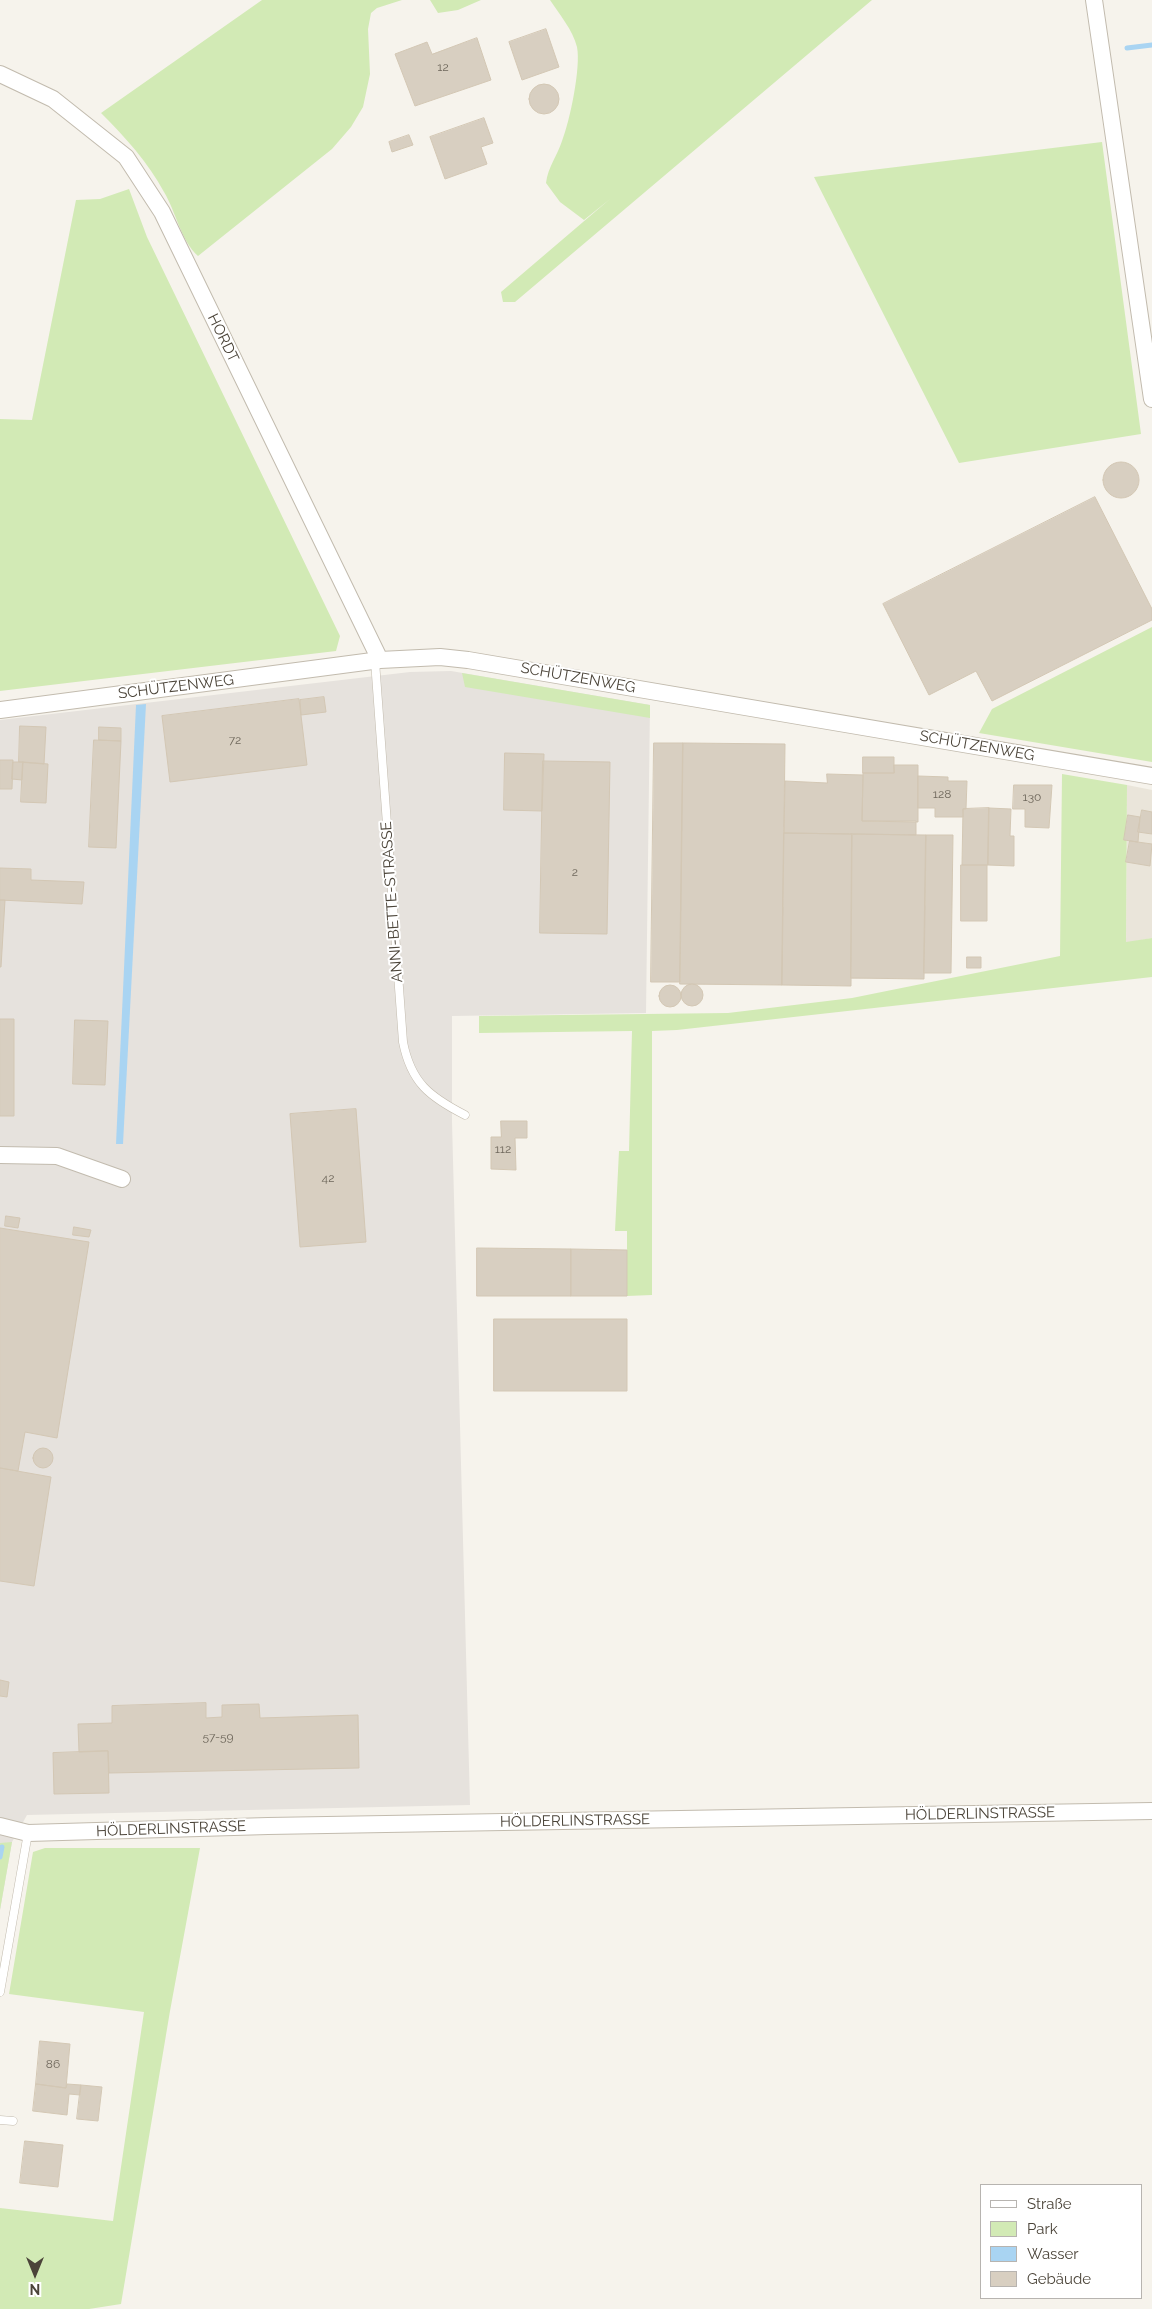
<!DOCTYPE html>
<meta charset="utf-8">
<style>
body{margin:0}
#map{position:relative;width:1152px;height:2309px;overflow:hidden;background:#f6f3ec;font-family:Raleway,sans-serif}
canvas{display:block}
.legend{position:absolute;left:980px;top:2184px;width:162px;height:115px;box-sizing:border-box;background:#fff;border:1px solid #b7b4b0;margin:0;padding:6px 9px;list-style:none;font-size:15px;color:#4b4439}
.legend li{display:flex;align-items:center;gap:10px;height:25px}
.legend b{width:25px;border:1px solid #b7b4b0}
.north{position:absolute;left:10px;top:2249px;width:50px;height:50px;-webkit-text-stroke:4px #fff;paint-order:stroke;rotate:180deg;font-size:14px;font-weight:700;line-height:20px;text-align:center;color:#4b4439}
.north::after{content:'';display:block;margin:auto;width:18px;height:22px;background:#4b4439;clip-path:polygon(50% 0,100% 100%,50% 72%,0 100%)}
</style>
<div id="map">
<canvas width="1152" height="2309"></canvas>
<ul class="legend">
<li><b style="height:6px;background:#fff"></b>Straße</li>
<li><b style="height:14px;background:#d2eab5"></b>Park</li>
<li><b style="height:14px;background:#a9d4f2"></b>Wasser</li>
<li><b style="height:14px;background:#d8cfc1"></b>Gebäude</li>
</ul>
<div class="north">N</div>
</div>
<script>
const ctx = document.querySelector('canvas').getContext('2d');
ctx.lineJoin = 'round';
function fill(path, color) { ctx.fillStyle = color; ctx.fill(path, 'evenodd'); }
function strokePath(path, color, width, dash) { ctx.strokeStyle = color; ctx.lineWidth = width; ctx.lineCap = dash ? 'butt' : 'round'; ctx.setLineDash(dash || []); ctx.stroke(path); }
function write(font, color, halo, rows, align = 'center') {
  ctx.font = font + ' Raleway,sans-serif'; ctx.lineWidth = 4; ctx.setLineDash([]); ctx.textBaseline = 'middle'; ctx.strokeStyle = halo; ctx.fillStyle = color; for (const [text, x, y, turn = 0] of rows) {
    ctx.save(); ctx.translate(x, y); ctx.rotate((+turn || 0) * Math.PI / 180); ctx.textAlign = isNaN(turn) ? turn : align; if (halo) ctx.strokeText(text, 0, 0); ctx.fillText(text, 0, 0); ctx.restore();
  }
}
fill(new Path2D(`
 M 1127,785 L 1152,790 L 1152,938 L 1126,943 Z`), '#eae5da');
fill(new Path2D(`
 M 451,671 L 650,705 L 646,1013 L 452,1016 L 452,1122 L 470,1805 L 27,1815 L 12,1842 L 0,1910 L 0,720 L 410,672 Z`), '#e6e2dd');
fill(new Path2D(`
 M 262,0 L 402,0 L 377,8 L 371,13 L 368,29 L 370,74 L 363,107 L 351,127 L 332,149 L 198,256 C 181,241 176,212 164,192 C 148,162 125,137 101,113 Z
 M 430,0 L 481,0 L 458,10 L 438,13 Z
 M 550,0 L 872,0 L 515,302 L 503,302 L 501,292 L 610,199 L 584,220 L 560,202 L 546,183 C 548,167 557,156 562,141 C 570,121 581,67 577,47 C 573,30 559,14 550,0 Z
 M 1102,142 L 1141,434 L 959,463 L 814,177 Z
 M 129,189 L 147,237 L 340,636 L 336,651 L 0,691 L 0,419 L 32,420 L 76,200 L 100,199 Z
 M 1152,627 L 1152,762 L 979,733 L 992,709 Z
 M 462,673 L 650,705 L 650,718 L 465,687 Z
 M 1062,774 L 1127,785 L 1126,942 L 1152,938 L 1152,977 L 677,1030 L 652,1031 L 652,1295 L 627,1296 L 627,1231 L 615,1231 L 619,1151 L 629,1151 L 632,1031 L 479,1033 L 479,1016 L 728,1013 L 852,998 L 1060,956 Z
 M 12,1842 L 0,1910 L 0,1843 Z
 M 45,1848 L 200,1848 L 170,2011 L 121,2304 L 89,2309 L 0,2309 L 0,2208 L 113,2221 L 144,2012 L 9,1994 L 33,1852 Z`), '#d2eab5');
fill(new Path2D(`
 M 146,704 L 123,1144 L 116,1144 L 136,705 Z`), '#a9d4f2');
strokePath(new Path2D(`
 M 1127,48 L 1152,45
 M 0,1857 L 2,1847`), '#a9d4f2', 5);
const building = new Path2D(`
 M 546,29 L 559,67 L 522,80 L 509,42 Z
 M 477,38 L 491,80 L 415,106 L 395,54 L 427,42 L 432,54 Z
 M529 99a15 15 0 1 1 30 0a15 15 0 1 1-30 0Z
 M 484,118 L 493,143 L 481,147 L 487,164 L 445,179 L 430,137 Z
 M 409,135 L 413,145 L 392,152 L 389,142 Z
 M1103 480a18 18 0 1 1 36 0a18 18 0 1 1-36 0Z
 M 1095,497 L 1152,609 L 1152,620 L 992,701 L 976,671 L 929,695 L 883,604 Z
 M 324,697 L 326,712 L 301,715 L 300,700 Z
 M 299,699 L 307,765 L 170,782 L 162,716 Z
 M 20,726 L 46,727 L 44,764 L 19,762 Z
 M 99,727 L 121,728 L 121,741 L 99,740 Z
 M 94,740 L 121,741 L 116,848 L 89,847 Z
 M 654,743 L 683,743 L 680,982 L 651,982 Z
 M 683,743 L 785,744 L 782,985 L 680,984 Z
 M 505,753 L 544,754 L 542,811 L 504,810 Z
 M 863,757 L 894,757 L 894,773 L 863,773 Z
 M 0,760 L 13,760 L 12,789 L 0,789 Z
 M 543,761 L 610,762 L 607,934 L 540,933 Z
 M 13,762 L 23,762 L 22,780 L 12,779 Z
 M 23,762 L 48,764 L 46,803 L 21,802 Z
 M 894,765 L 918,765 L 918,822 L 862,821 L 863,773 L 894,773 Z
 M 827,774 L 863,775 L 862,821 L 916,821 L 916,835 L 784,833 L 785,781 L 827,783 Z
 M 918,776 L 948,777 L 948,781 L 967,781 L 966,809 L 963,809 L 963,817 L 935,817 L 935,808 L 918,808 Z
 M 1014,785 L 1052,785 L 1049,828 L 1025,827 L 1025,809 L 1013,809 Z
 M 989,808 L 1011,809 L 1010,836 L 1014,836 L 1014,866 L 988,865 Z
 M 989,808 L 988,865 L 962,865 L 963,809 Z
 M 1142,810 L 1152,812 L 1152,834 L 1138,832 Z
 M 1128,815 L 1140,817 L 1138,842 L 1124,840 Z
 M 784,833 L 852,834 L 851,986 L 782,985 Z
 M 852,834 L 926,835 L 924,979 L 851,978 Z
 M 926,835 L 953,835 L 951,973 L 924,973 Z
 M 1130,841 L 1152,844 L 1150,866 L 1126,862 Z
 M 961,865 L 987,865 L 987,921 L 961,921 Z
 M 0,868 L 31,869 L 31,880 L 84,882 L 82,904 L 0,900 Z
 M 0,900 L 5,900 L 1,967 L 0,967 Z
 M 967,957 L 981,957 L 981,968 L 967,968 Z
 M681 995a11 11 0 1 1 22 0a11 11 0 1 1-22 0Z
 M659 996a11 11 0 1 1 22 0a11 11 0 1 1-22 0Z
 M 0,1019 L 14,1019 L 14,1116 L 0,1116 Z
 M 75,1020 L 108,1021 L 105,1085 L 73,1084 Z
 M 356,1109 L 366,1242 L 300,1247 L 290,1114 Z
 M 501,1121 L 527,1121 L 527,1138 L 515,1138 L 516,1170 L 491,1169 L 491,1137 L 501,1137 Z
 M 6,1216 L 20,1218 L 18,1228 L 5,1226 Z
 M 74,1227 L 91,1230 L 89,1237 L 73,1235 Z
 M 0,1228 L 89,1242 L 57,1438 L 25,1432 L 18,1471 L 0,1468 Z
 M 477,1248 L 571,1249 L 571,1296 L 477,1296 Z
 M 571,1249 L 627,1250 L 627,1296 L 571,1296 Z
 M 494,1319 L 627,1319 L 627,1391 L 494,1391 Z
 M33 1458a10 10 0 1 1 20 0a10 10 0 1 1-20 0Z
 M 0,1468 L 51,1477 L 34,1586 L 0,1581 Z
 M 0,1680 L 9,1682 L 7,1697 L 0,1696 Z
 M 206,1703 L 206,1718 L 222,1717 L 222,1705 L 259,1704 L 260,1718 L 358,1715 L 359,1768 L 109,1773 L 108,1751 L 79,1752 L 78,1724 L 112,1723 L 112,1706 Z
 M 108,1751 L 109,1793 L 54,1794 L 53,1753 Z
 M 40,2041 L 70,2044 L 66,2088 L 36,2084 Z
 M 36,2084 L 66,2088 L 67,2084 L 81,2085 L 80,2095 L 69,2094 L 67,2115 L 33,2111 Z
 M 81,2085 L 102,2087 L 98,2121 L 77,2119 Z
 M 25,2141 L 63,2145 L 58,2187 L 20,2183 Z`);
fill(building, '#d8cfc1');
strokePath(building, '#d3c7b4', 1);
const service = new Path2D(`
 M 375,661 L 403,1042 C 411,1083 430,1097 465,1115
 M 0,1992 L 28,1833
 M 0,2120 L 13,2121`);
const minor = new Path2D(`
 M 1094,0 L 1152,399
 M 0,74 L 53,99 L 126,157 L 162,212 L 380,660
 M 0,710 L 380,660 L 440,657 L 468,660 L 1152,776
 M 0,1155 L 57,1156 L 122,1179
 M 0,1826 L 28,1833 L 268,1826 L 1152,1811`);
strokePath(service, '#c2bbae', 9);
strokePath(minor, '#c2bbae', 18);
strokePath(service, '#fff', 8);
strokePath(minor, '#fff', 16);
write('12px', '#6e675b', null, [
 ["12",443,67],
 ["72",235,740],
 ["128",942,794],
 ["130",1032,797],
 ["2",575,872],
 ["112",503,1149],
 ["42",328,1178],
 ["57-59",218,1737],
 ["86",53,2064]
]);
write('15px', '#4b4439', '#fff', [
 ["HORDT",223,338,64],
 ["SCHÜTZENWEG",578,678,10],
 ["SCHÜTZENWEG",176,687,-7],
 ["SCHÜTZENWEG",977,746,10],
 ["ANNI-BETTE-STRASSE",392,902,-94],
 ["HÖLDERLINSTRASSE",980,1814,-1],
 ["HÖLDERLINSTRASSE",575,1821,-1],
 ["HÖLDERLINSTRASSE",171,1829,-2]
]);
</script>
